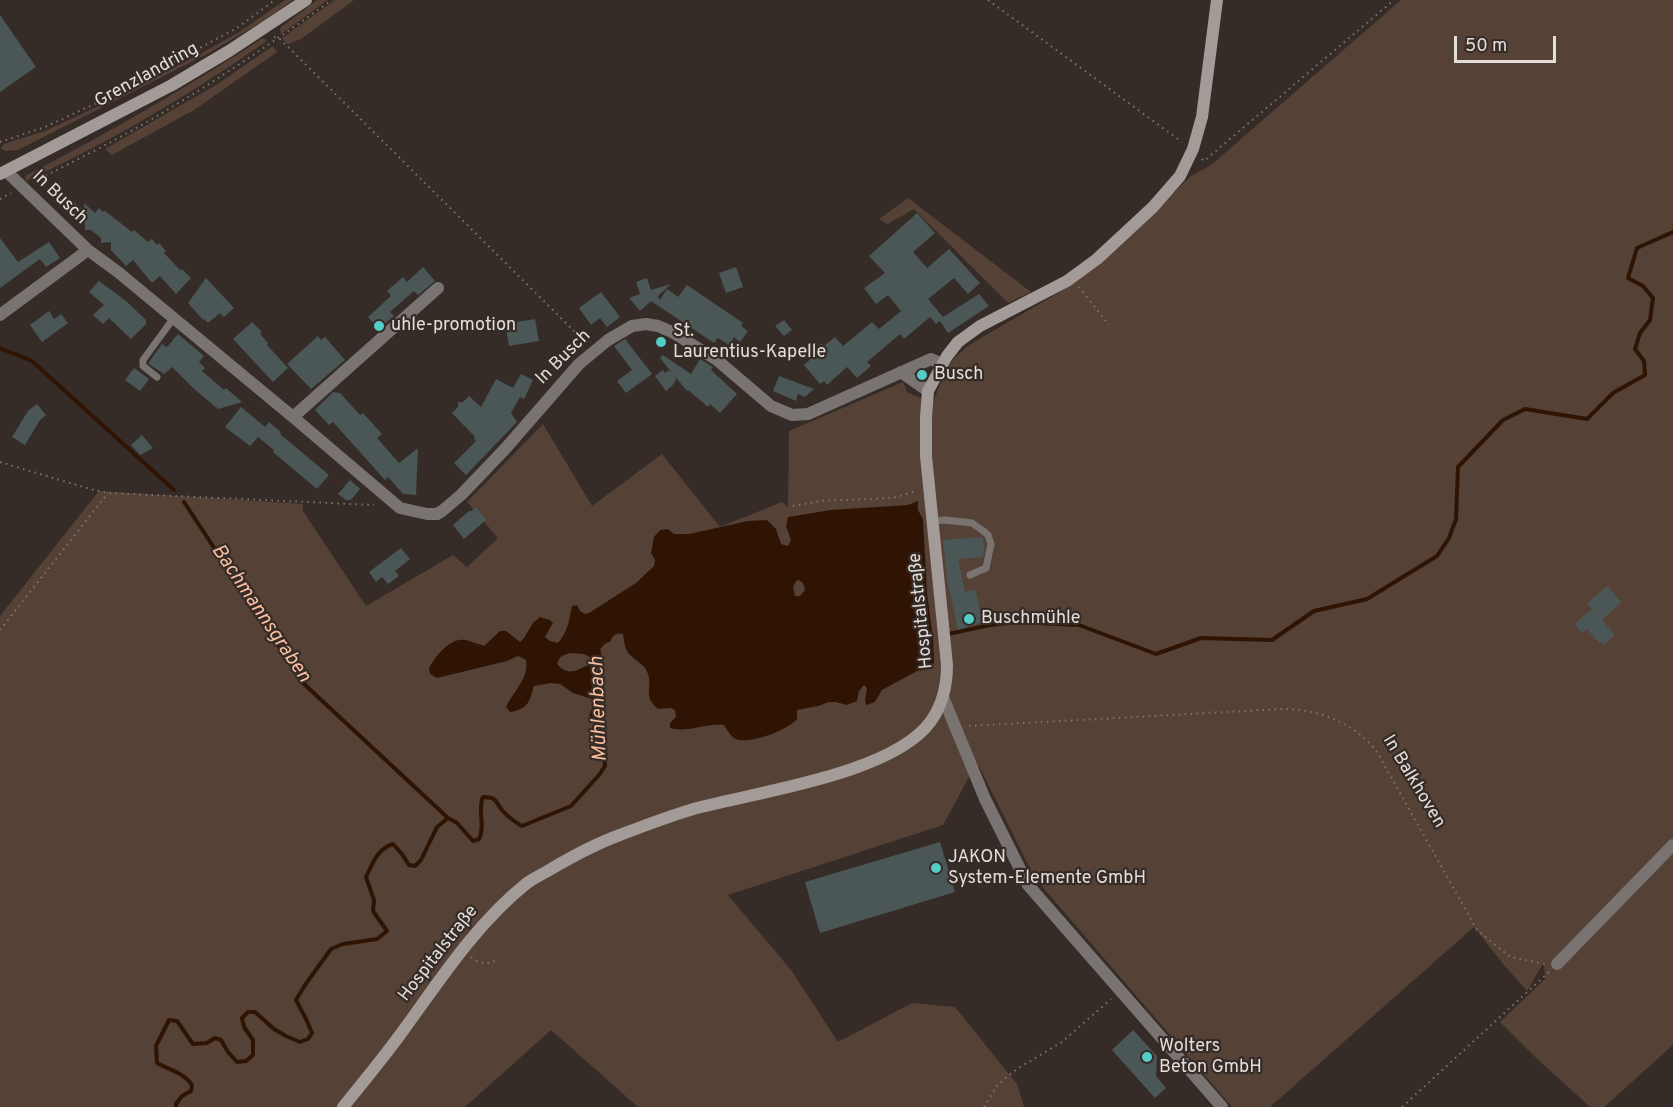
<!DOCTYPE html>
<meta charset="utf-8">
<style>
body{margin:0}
#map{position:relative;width:1673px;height:1107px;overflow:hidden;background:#352c27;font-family:Overpass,sans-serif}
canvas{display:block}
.scale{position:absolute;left:1454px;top:36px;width:102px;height:27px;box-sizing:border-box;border:3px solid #e4dedb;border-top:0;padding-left:8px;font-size:18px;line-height:21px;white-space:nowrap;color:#e4dedb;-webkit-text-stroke:4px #352c27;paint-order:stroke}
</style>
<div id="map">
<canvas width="1673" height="1107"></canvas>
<div class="scale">50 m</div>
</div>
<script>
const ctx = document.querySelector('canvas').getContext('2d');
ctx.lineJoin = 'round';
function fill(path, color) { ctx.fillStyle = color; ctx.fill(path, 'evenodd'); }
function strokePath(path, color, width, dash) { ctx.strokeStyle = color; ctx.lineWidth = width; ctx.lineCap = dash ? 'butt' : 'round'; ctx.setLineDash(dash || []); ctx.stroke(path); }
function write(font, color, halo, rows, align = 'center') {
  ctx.font = font + ' Overpass,sans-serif'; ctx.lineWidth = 4.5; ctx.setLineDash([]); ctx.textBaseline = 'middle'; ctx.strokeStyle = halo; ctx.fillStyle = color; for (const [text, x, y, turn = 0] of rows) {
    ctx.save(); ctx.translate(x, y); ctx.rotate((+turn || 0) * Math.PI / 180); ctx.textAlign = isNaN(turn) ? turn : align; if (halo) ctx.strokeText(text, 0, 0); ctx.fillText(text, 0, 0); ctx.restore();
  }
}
fill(new Path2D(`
 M 285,0 L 293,0 L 268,18 L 209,53 L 18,150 L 5,151 L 1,148 L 4,144 L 45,131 L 99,106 L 202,53 L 241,31 Z
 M 317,0 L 328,0 L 281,34 L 280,28 Z
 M 335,0 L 354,0 L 301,39 L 288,44 L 282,38 Z
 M 1401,0 L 1673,0 L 1673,1045 L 1604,1107 L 1590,1107 L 1533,1055 L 1500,1022 L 1545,979 L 1544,962 L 1527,991 L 1503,964 L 1474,927 L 1270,1107 L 1232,1107 L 1034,877 L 979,766 L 969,777 L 943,825 L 728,895 L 791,970 L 838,1042 L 912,1003 L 955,1007 L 1017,1084 L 1024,1107 L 638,1107 L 551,1030 L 465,1107 L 0,1107 L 0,616 L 99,491 L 303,504 L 303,511 L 366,606 L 453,555 L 467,567 L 498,538 L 467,502 L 543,424 L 592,506 L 662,454 L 720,527 L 782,502 L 788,507 L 789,431 L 903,382 L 907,392 L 921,398 L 931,407 L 944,375 L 953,359 L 969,345 L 1063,290 L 1109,254 L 1191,176 L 1211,165 Z
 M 263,38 L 267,41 C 218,75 169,106 117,135 C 87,151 57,166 26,181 L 25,176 C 107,134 186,88 263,38 Z
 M 273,46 L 277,52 L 194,110 L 112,155 L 105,149 L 216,85 Z
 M 908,198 L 1031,292 L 1008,303 L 914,209 L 888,224 L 879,219 Z`), '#564136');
fill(new Path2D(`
 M 918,501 L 918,510 L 923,519 L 927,593 L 933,639 L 934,663 L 930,669 L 917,671 L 882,690 L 875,702 L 866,705 L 865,700 L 867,688 L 864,685 L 859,691 L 857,701 L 847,705 L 836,702 L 829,702 L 818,706 L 797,710 L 797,719 C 788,730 749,745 736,739 C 731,737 727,730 724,725 C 705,723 688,733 670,728 L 670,723 L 676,717 L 675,710 L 671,708 L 658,709 C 642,695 653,690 648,674 C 645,664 638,663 631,656 C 625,651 624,642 623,634 C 615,632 613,636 610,642 C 597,644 597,663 596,674 C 608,685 606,709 592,718 L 589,716 L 595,700 L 573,693 L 560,684 L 551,683 L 534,686 C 529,703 528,709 510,712 L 506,707 C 514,690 529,679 526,660 L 518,656 L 507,661 L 437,678 L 430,674 L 429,668 C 435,657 450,637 465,640 C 471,641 477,644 484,646 L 500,631 L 506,631 L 520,642 L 524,638 L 533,623 L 540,617 L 550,620 L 553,623 L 545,637 L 550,641 L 558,643 C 568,632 569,620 572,606 L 577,605 L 580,611 L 585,614 L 589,613 L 636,583 L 654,566 L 655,560 L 651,553 L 654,537 L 660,530 L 668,529 L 674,534 L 689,534 L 748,521 L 767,520 L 776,529 L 781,544 L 788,546 L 791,540 L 786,526 L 788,517 L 831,510 L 908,505 ZM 799,580 L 803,583 L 805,590 L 800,596 L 795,596 L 793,587 L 796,581 ZM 569,653 L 584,654 L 593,659 L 591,664 C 577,669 570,678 557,664 L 560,657 Z`), '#2f1403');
strokePath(new Path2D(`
 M 0,348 L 32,361 L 174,490
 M 184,502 L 303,683 L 448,818
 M 948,634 L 990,625 L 1017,622 L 1079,625 L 1156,654 L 1201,638 L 1272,640 L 1314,611 L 1367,599 L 1437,556 L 1449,538 L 1456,519 L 1458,467 L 1503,420 L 1525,409 L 1587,419 L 1613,393 L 1645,375 L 1644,361 L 1635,349 L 1640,333 L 1650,320 L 1653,298 L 1643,286 L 1628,278 L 1637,248 L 1673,232
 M 599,652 L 601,683
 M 176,1107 L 176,1104 L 182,1096 L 191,1091 L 192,1085 C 184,1073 170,1070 157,1063 L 156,1046 L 169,1020 L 177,1021 L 193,1044 L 207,1043 L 215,1038 L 221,1040 L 228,1052 L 237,1062 L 246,1061 L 253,1055 L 253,1040 L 244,1027 L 242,1018 L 248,1012 L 255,1012 L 274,1029 L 286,1036 L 300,1042 L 308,1039 L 312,1033 L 307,1021 L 296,1000 L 305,985 L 331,949 L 343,944 L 377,939 L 387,931 L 373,911 L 374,900 L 366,877 C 373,863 377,849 393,844 L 402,854 L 409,865 L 415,866 L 421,860 L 437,827 L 448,818 L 457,823 L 473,841 L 479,839 C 486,826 477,810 483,797 C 497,797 495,801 502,810 C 508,817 515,822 522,826 L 571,806 L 599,775 L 605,766 L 604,749 L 599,733 L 600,708`), '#2f1403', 4);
fill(new Path2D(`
 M 0,15 L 36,67 L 0,92 Z
 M 72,200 L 82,209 L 74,218 L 64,210 Z
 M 84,203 L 95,213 L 99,208 L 103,212 L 105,211 L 132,232 L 134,230 L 148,242 L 152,239 L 157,245 L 159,243 L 166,251 L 164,253 L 180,270 L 182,269 L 191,278 L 176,294 L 160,276 L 152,283 L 133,260 L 126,266 L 111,250 L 111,242 L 101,243 L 101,238 L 91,230 L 85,230 Z
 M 917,213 L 935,233 L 913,252 L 927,268 L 949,249 L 980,283 L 968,294 L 954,278 L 928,299 L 943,317 L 979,294 L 989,306 L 948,333 L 940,321 L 936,324 L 930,317 L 904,339 L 900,334 L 867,362 L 871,366 L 857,378 L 847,367 L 827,385 L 824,381 L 820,384 L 804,365 L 816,354 L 813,350 L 822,343 L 824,346 L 835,337 L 843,346 L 872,322 L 879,329 L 901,311 L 888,295 L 876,304 L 864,288 L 885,273 L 869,256 Z
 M 0,238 L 18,262 L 49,242 L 60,258 L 46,267 L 40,259 L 0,288 Z
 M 423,267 L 435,281 L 418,295 L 414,291 L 390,312 L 394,316 L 379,329 L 368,317 L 391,296 L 387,291 L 403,277 L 407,282 Z
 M 736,267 L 743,287 L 726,293 L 719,273 Z
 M 206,278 L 234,308 L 224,317 L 220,313 L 208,323 L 204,319 L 203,320 L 188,303 Z
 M 647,278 L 651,290 L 671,284 L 658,296 L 660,300 L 667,289 L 678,297 L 687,285 L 743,323 L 741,326 L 748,331 L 740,342 L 734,337 L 729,345 L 718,338 L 714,343 L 651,301 L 640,311 L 629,298 L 640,294 L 636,282 Z
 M 99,281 L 126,301 L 146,320 L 146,324 L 131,339 L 109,318 L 103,324 L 93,315 L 104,305 L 89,292 Z
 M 601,292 L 620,317 L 607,327 L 600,318 L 591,325 L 579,308 Z
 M 49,311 L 54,319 L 61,314 L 68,323 L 42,342 L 30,325 Z
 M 535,319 L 539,341 L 509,346 L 505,324 Z
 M 784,320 L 792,330 L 784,336 L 775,326 Z
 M 252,322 L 262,332 L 260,334 L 268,343 L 267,345 L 288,368 L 273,382 L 233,339 Z
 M 178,334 L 204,356 L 199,362 L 205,368 L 202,371 L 224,390 L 226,388 L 242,402 L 218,409 L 192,387 L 172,367 L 164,374 L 149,364 L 149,362 L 162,344 L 167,347 Z
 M 318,336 L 321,340 L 325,337 L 345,360 L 311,389 L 287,364 Z
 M 625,339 L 652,374 L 626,393 L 617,381 L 632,370 L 614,346 Z
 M 663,355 L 691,374 L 700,359 L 713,367 L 711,370 L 737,394 L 720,413 L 710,404 L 708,407 L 688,390 L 687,391 L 660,358 Z
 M 134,368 L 149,379 L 140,391 L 125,380 Z
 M 663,370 L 665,373 L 669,370 L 677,378 L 672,386 L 666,391 L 655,376 Z
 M 521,374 L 533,380 L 524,399 L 520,397 L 511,413 L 517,422 L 466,475 L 454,463 L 476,441 L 474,439 L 475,437 L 452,413 L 458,407 L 458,402 L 463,402 L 469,396 L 481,407 L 496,379 L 513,388 Z
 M 779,376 L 787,379 L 814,389 L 805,397 L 798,394 L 796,401 L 773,391 Z
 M 333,392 L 340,393 L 360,415 L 363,413 L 382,434 L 377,438 L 399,463 L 418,448 L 416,495 L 403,494 L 388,477 L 385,480 L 333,422 L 329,425 L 315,410 Z
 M 37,404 L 46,415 L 40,420 L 25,445 L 12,437 L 28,411 Z
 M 241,407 L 265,427 L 269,422 L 281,432 L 280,434 L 329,475 L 317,489 L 273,452 L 274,450 L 258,437 L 250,446 L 225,427 Z
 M 142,435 L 153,448 L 140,455 L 131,445 Z
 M 350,480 L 360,489 L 351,500 L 346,500 L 338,494 Z
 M 476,507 L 486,520 L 464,539 L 453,525 L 469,511 L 472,511 Z
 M 981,537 L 983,538 L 984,549 L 983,557 L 958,559 L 965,592 L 975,589 L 983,622 L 958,630 L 947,579 L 943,540 Z
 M 401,548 L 410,559 L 395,571 L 399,576 L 388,584 L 382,577 L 376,582 L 369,572 Z
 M 1607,586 L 1621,602 L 1602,620 L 1615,635 L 1603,645 L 1601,642 L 1599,643 L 1587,629 L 1582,633 L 1574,624 L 1592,609 L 1587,603 Z
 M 940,842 L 955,892 L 820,933 L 805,882 Z
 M 1133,1030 L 1157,1056 L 1156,1076 L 1166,1088 L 1155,1098 L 1112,1050 Z`), '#4a5756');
strokePath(new Path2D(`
 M 988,0 L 1182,142
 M 274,37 L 279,38 L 584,341
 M 0,142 L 45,127 L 101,101 L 237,28 L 275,0
 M 1202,159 L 1204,161 L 1394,0
 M 35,181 C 81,158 128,134 172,107 C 227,74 280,37 332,0
 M 0,199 L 11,193
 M 1079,287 L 1109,325
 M 0,462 L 90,489 L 108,493 L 374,505
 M 793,506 L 821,501 L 893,498 L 917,491
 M 0,630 L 108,493
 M 969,726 L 1281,709 C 1318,709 1354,722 1377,752 L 1477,930 L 1510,957 L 1545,964
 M 471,957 C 479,964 486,964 495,961
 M 984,1107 L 998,1084 L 1017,1069 L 1062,1042 L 1111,999
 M 1402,1107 L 1549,972`), '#7d7571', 2, [1.5, 4.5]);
strokePath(new Path2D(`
 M 157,377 L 143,366 L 143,360 L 173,319
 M 932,521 L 945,520 L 972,523 L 982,530 L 988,535 L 991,544 L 986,568 L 970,575`), '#797471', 7);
strokePath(new Path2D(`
 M 6,171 L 88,250 L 118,272 L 293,417 L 400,508 L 427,514 L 437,514 L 442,511 L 461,495 L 505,449 L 579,364 L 608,340 L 632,326 L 646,324 L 658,326 L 672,332 L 717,360 L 771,406 L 792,415 L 808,414 L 931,359 L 942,364
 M 0,315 L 88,250
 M 901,372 L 928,391
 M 293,417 L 438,288
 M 943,697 L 985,799 L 1028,885 L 1222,1107
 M 1557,964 L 1673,845`), '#797471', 12);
strokePath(new Path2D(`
 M 0,174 L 172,85 L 229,51 L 306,0
 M 343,1107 C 364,1081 385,1056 405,1028 C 442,977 477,923 527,883 C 534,878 543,874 551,869 C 573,856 595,844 620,835 C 646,825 674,814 701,807 C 762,791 894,773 931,721 C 943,704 947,684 947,665 L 926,456 L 926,417 L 928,391 L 947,356 L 958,342 L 980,326 L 1067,281 L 1097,259 L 1153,207 L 1180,176 L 1193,149 L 1202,117 L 1217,0`), '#a39b97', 12);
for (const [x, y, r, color] of [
 [379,326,6,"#54cdc6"],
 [661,342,6,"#54cdc6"],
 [922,375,6,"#54cdc6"],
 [969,619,6,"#54cdc6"],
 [936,868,6,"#54cdc6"],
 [1147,1057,6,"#54cdc6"]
]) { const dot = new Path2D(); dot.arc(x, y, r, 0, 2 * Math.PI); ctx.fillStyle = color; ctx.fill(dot); strokePath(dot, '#352c27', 2); }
write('18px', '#e4dedb', '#352c27', [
 ["Grenzlandring",147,76,-29],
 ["In Busch",59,198,44],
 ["In Busch",564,358,-45],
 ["Hospitalstraße",922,611,-96],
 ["In Balkhoven",1413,782,59],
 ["Hospitalstraße",439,954,-52]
]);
write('18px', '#e4dedb', '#352c27', [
 ["uhle-promotion",391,326],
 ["St.",673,332],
 ["Laurentius-Kapelle",673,353],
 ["Busch",934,375],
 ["Buschmühle",981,619],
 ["JAKON",948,858],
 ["System-Elemente GmbH",948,879],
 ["Wolters",1159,1047],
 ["Beton GmbH",1159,1068]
], 'left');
write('italic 20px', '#fabd9d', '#352c27', [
 ["Bachmannsgraben",260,614,56],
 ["Mühlenbach",600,709,-92]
]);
</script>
